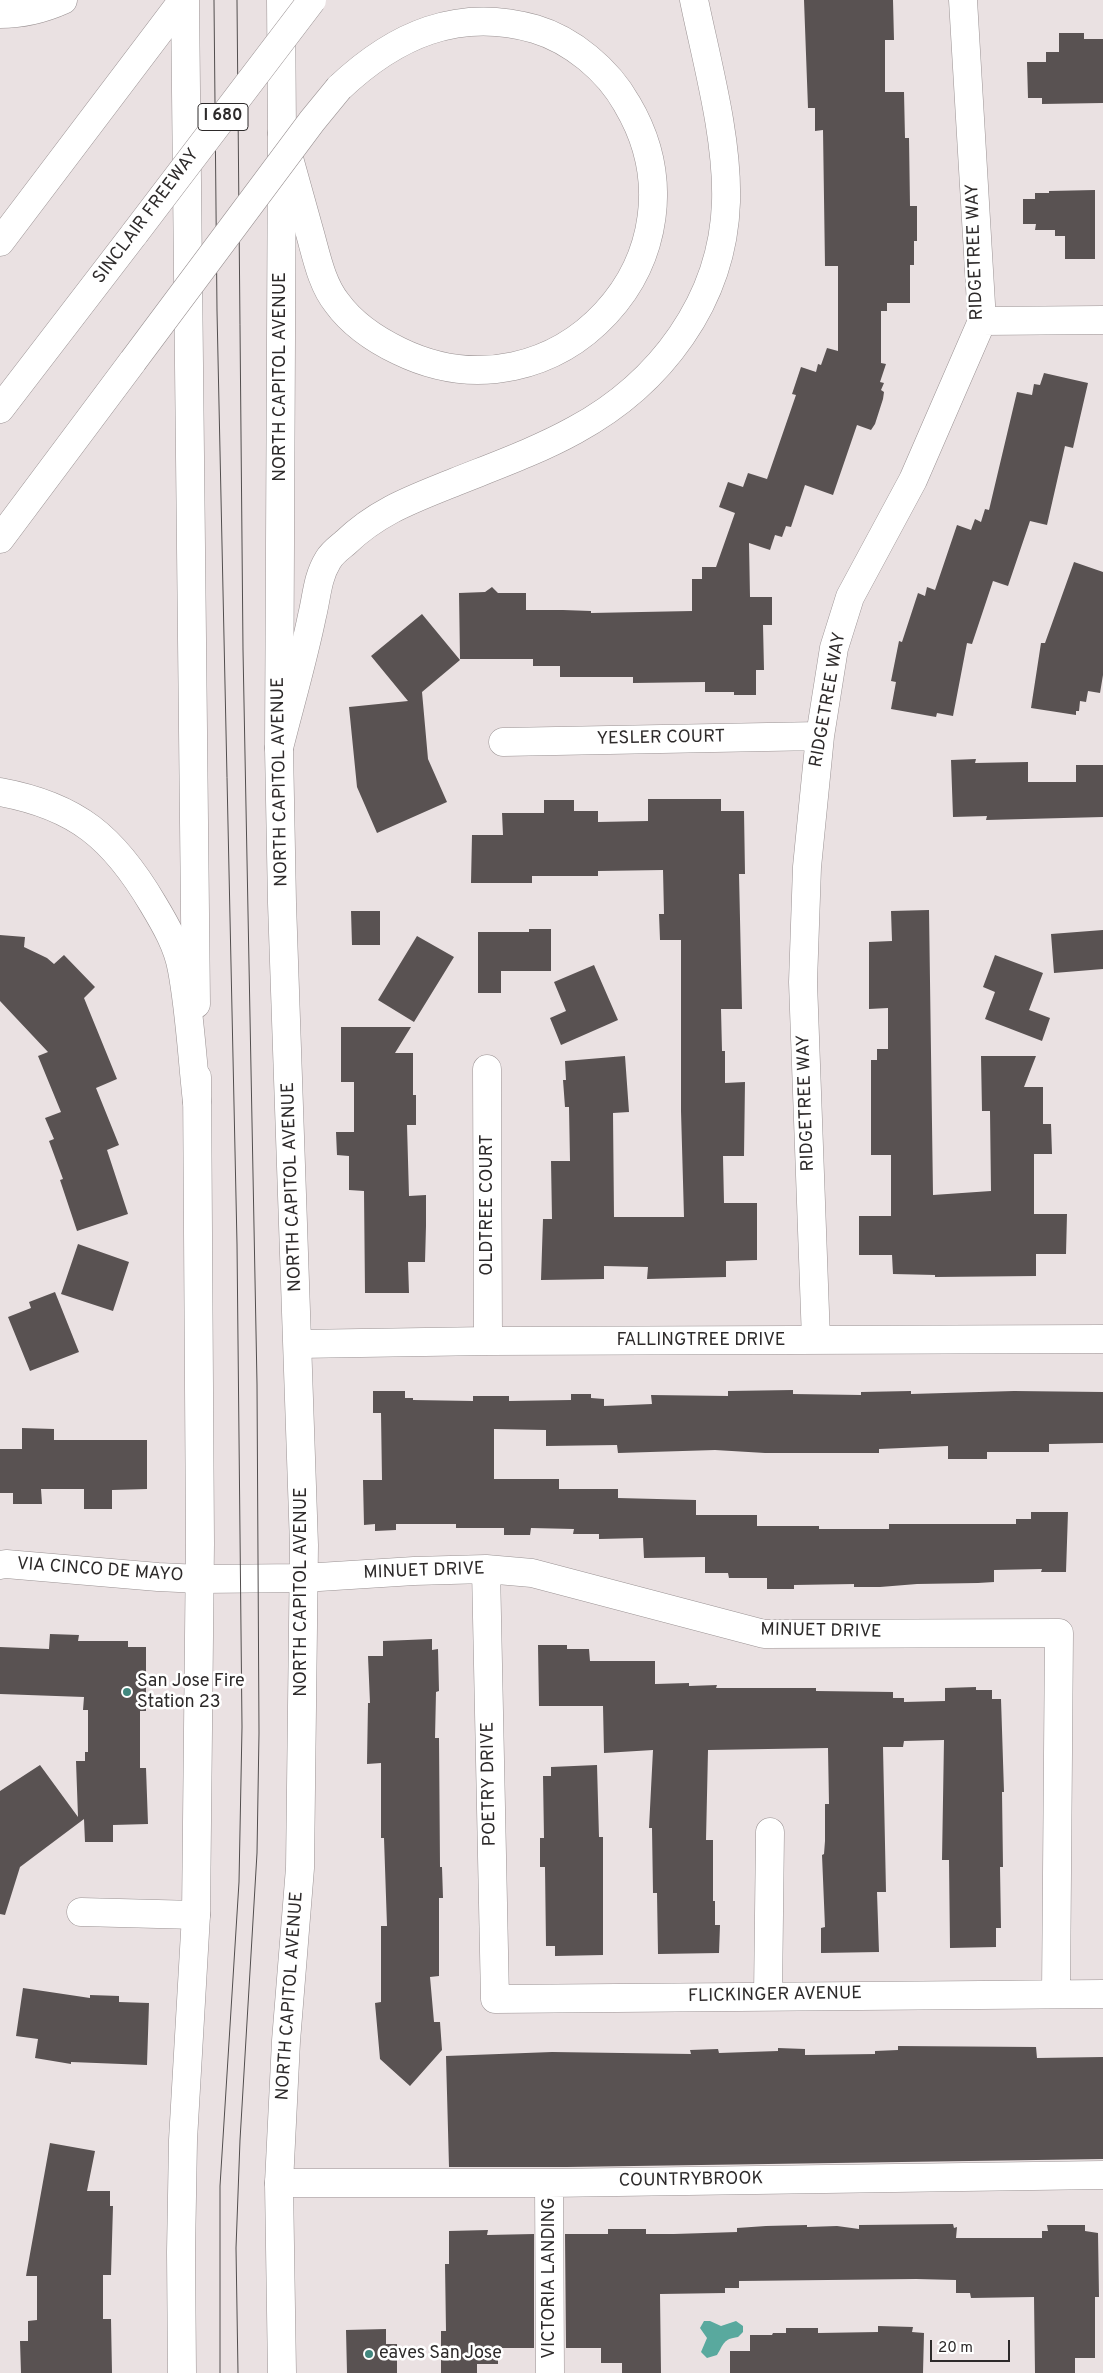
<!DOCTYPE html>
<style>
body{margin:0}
#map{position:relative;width:1103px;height:2373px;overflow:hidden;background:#eae1e2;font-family:Overpass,sans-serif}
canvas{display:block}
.scale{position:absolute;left:930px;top:2340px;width:80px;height:22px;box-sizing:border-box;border:2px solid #2d2a2a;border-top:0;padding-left:6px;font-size:15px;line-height:18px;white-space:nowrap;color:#2d2a2a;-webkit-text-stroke:4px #fff;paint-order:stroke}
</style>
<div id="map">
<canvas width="1103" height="2373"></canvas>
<div class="scale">20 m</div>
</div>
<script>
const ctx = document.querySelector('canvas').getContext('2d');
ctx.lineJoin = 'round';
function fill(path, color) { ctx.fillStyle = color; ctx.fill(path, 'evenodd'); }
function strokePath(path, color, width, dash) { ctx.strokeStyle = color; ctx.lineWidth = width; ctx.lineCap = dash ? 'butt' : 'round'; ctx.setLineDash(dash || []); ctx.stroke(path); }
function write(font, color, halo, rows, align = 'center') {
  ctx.font = font + ' Overpass,sans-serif'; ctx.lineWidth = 5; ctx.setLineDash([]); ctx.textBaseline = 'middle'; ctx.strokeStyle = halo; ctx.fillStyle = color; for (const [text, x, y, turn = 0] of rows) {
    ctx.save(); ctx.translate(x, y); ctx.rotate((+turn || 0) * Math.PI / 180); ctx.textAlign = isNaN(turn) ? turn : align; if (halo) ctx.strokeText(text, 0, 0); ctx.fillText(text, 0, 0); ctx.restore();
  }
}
fill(new Path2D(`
 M 704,2321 L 710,2321 L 721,2326 L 736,2321 L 743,2326 L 743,2332 L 738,2337 C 723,2339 724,2344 717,2355 L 707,2358 L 701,2352 L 707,2338 L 700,2328 Z`), '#59a99e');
fill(new Path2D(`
 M 804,0 L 893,0 L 894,40 L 885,40 L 885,92 L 904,92 L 905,138 L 909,138 L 910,206 L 917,206 L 917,241 L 914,241 L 914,265 L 910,265 L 910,303 L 887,303 L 887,311 L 881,311 L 881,363 L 886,364 L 880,382 L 884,383 L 881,390 L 884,392 L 883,399 L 875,424 L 871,430 L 857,425 L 833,495 L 805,485 L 791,527 L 786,526 L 782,537 L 775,535 L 770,550 L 749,543 L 750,597 L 772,597 L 772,625 L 763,625 L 764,670 L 756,670 L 756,695 L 734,695 L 734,692 L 705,692 L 705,682 L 633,683 L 633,677 L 560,677 L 560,666 L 533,666 L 533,659 L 460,659 L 459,593 L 485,592 L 492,587 L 498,593 L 526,593 L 526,610 L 563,610 L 591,611 L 591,613 L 692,611 L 692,579 L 702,579 L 702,567 L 716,567 L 735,513 L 719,507 L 728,482 L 743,487 L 748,473 L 767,479 L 796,395 L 792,394 L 801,367 L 816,372 L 818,364 L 821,365 L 827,348 L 838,351 L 838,266 L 825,266 L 823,130 L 815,131 L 815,108 L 808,108 Z
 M 1059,33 L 1084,33 L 1084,39 L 1103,39 L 1103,103 L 1042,104 L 1042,98 L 1028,98 L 1027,62 L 1046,62 L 1046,52 L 1059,52 Z
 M 1095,190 L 1095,259 L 1065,259 L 1065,236 L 1055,236 L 1055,230 L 1035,230 L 1036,224 L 1023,224 L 1023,199 L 1035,199 L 1035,193 L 1049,193 L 1049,191 Z
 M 1044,373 L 1088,383 L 1073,448 L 1065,446 L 1047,525 L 1030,521 L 1008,586 L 993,581 L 972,644 L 967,643 L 953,716 L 937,713 L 936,717 L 891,709 L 896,682 L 891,681 L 899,641 L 902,642 L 918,593 L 925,596 L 927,587 L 935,590 L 957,525 L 971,530 L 975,519 L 981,522 L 985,509 L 989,510 L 1017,392 L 1032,395 L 1034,384 L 1040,385 Z
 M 1074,562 L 1103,572 L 1103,675 L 1100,693 L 1088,691 L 1086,702 L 1080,701 L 1079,711 L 1076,711 L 1076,715 L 1031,708 L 1041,643 L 1045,643 Z
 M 422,614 L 460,660 L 422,692 L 428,759 L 447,802 L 377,833 L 357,787 L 349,707 L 408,701 L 371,656 Z
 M 976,759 L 975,763 L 1028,762 L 1028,782 L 1076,782 L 1076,765 L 1103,765 L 1103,817 L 986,820 L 987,816 L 953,817 L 951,760 Z
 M 648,799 L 721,799 L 721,811 L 744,811 L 745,874 L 739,874 L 742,1009 L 721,1009 L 722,1051 L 725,1051 L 725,1083 L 745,1082 L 744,1156 L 723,1156 L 724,1203 L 757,1203 L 757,1260 L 726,1261 L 726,1277 L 647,1279 L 648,1267 L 604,1266 L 604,1279 L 541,1280 L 543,1219 L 552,1219 L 551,1161 L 570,1161 L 569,1107 L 565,1107 L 563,1080 L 566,1080 L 565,1061 L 625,1056 L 629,1112 L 613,1113 L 614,1217 L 684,1217 L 681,1111 L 681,940 L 660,940 L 659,914 L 664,914 L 663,870 L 598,871 L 598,876 L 532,876 L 532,883 L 471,883 L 472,835 L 503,835 L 502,813 L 544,813 L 544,800 L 574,800 L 574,811 L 598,811 L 598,822 L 648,821 Z
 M 929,910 L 933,1195 L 991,1191 L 990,1111 L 982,1111 L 981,1056 L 1036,1056 L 1024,1087 L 1043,1087 L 1043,1124 L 1051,1124 L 1052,1154 L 1034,1154 L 1034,1214 L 1067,1214 L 1066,1254 L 1036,1254 L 1036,1276 L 935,1277 L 935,1275 L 893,1274 L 892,1255 L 859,1255 L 859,1216 L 891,1216 L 891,1155 L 871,1155 L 871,1060 L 877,1060 L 877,1049 L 888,1049 L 888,1008 L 869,1009 L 869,942 L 892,941 L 891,911 Z
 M 351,911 L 380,911 L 380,945 L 352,945 Z
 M 529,929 L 551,929 L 551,971 L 501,971 L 501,993 L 478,993 L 478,932 L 529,932 Z
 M 1103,930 L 1103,969 L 1054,973 L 1051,934 Z
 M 0,935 L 25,937 L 24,947 L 47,958 L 54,964 L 64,955 L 95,987 L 84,998 L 117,1079 L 96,1088 L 119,1145 L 107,1150 L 128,1214 L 77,1231 L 60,1180 L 63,1179 L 49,1141 L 54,1139 L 45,1118 L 61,1112 L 38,1056 L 48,1052 L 0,1001 Z
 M 417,936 L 454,957 L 414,1022 L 378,1000 Z
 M 995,955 L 1043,973 L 1029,1010 L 1050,1018 L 1042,1041 L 985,1019 L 995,992 L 983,987 Z
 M 594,965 L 618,1020 L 561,1045 L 550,1018 L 566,1011 L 554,982 Z
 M 341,1027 L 411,1027 L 395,1053 L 413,1053 L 413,1095 L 416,1095 L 416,1125 L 407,1125 L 409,1196 L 426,1195 L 426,1226 L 425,1262 L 408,1262 L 409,1293 L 365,1293 L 364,1191 L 349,1190 L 349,1156 L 337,1155 L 336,1132 L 354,1132 L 354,1082 L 341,1082 Z
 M 78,1244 L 129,1262 L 113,1311 L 61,1294 Z
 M 55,1292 L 79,1352 L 30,1371 L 8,1317 L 31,1308 L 29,1302 Z
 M 793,1390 L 793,1394 L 861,1395 L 861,1392 L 911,1391 L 911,1394 L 1014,1391 L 1103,1392 L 1103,1443 L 1049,1444 L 1049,1452 L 987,1452 L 987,1459 L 948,1459 L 948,1446 L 879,1449 L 879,1453 L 765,1453 L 715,1450 L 618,1453 L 617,1445 L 546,1446 L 546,1430 L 494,1429 L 494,1479 L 559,1479 L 559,1489 L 618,1489 L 618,1498 L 696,1500 L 696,1515 L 757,1515 L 757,1526 L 819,1526 L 819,1529 L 889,1529 L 889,1524 L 1016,1524 L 1016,1519 L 1031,1519 L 1031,1512 L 1068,1512 L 1066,1572 L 1041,1572 L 1042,1569 L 994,1570 L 994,1582 L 978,1583 L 917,1584 L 880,1587 L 854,1587 L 854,1584 L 794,1585 L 794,1589 L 767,1589 L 767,1578 L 729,1578 L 728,1573 L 705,1573 L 705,1557 L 644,1558 L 643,1538 L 599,1539 L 599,1534 L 573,1534 L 574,1529 L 531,1528 L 530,1535 L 504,1535 L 504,1528 L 456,1528 L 456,1524 L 396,1524 L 396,1530 L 375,1531 L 375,1524 L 364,1525 L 363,1480 L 382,1480 L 381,1413 L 373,1413 L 373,1391 L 405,1391 L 405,1398 L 413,1398 L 413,1400 L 473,1401 L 473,1396 L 509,1396 L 509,1401 L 571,1400 L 571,1394 L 591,1394 L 591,1398 L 604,1399 L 604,1406 L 652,1404 L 651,1395 L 728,1396 L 728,1391 Z
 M 22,1428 L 54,1429 L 54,1440 L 147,1440 L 147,1489 L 112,1490 L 112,1509 L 84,1509 L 84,1489 L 41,1489 L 42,1504 L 13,1504 L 13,1493 L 0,1493 L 0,1449 L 22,1449 Z
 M 50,1634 L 79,1635 L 78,1641 L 128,1641 L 128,1647 L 146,1647 L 146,1711 L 140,1711 L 140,1768 L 146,1768 L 148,1824 L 113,1825 L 113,1842 L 85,1842 L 84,1819 L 20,1867 L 5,1915 L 0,1914 L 0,1791 L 40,1765 L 78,1817 L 76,1761 L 85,1761 L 85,1752 L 88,1752 L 88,1710 L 83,1710 L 84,1697 L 0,1694 L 0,1647 L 49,1649 Z
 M 432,1639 L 432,1650 L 438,1649 L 439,1691 L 436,1692 L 435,1738 L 439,1738 L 440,1867 L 442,1867 L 443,1898 L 439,1898 L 439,1976 L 430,1977 L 434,2022 L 440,2022 L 442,2050 L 410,2086 L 380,2059 L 375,2003 L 381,2002 L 381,1926 L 387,1926 L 384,1838 L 381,1838 L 381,1763 L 367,1764 L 368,1703 L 370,1703 L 368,1656 L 383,1656 L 383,1641 Z
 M 538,1645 L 567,1645 L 567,1649 L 589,1649 L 590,1661 L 655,1661 L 655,1684 L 689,1683 L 689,1686 L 717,1685 L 716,1688 L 816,1688 L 816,1691 L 893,1692 L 893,1698 L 904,1698 L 904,1702 L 945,1701 L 945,1688 L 976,1687 L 976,1690 L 992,1690 L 992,1699 L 1001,1699 L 1004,1792 L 1002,1792 L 1003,1867 L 1000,1867 L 1001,1928 L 996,1928 L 996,1947 L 950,1948 L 949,1860 L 942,1860 L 944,1740 L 904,1741 L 903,1747 L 883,1747 L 886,1892 L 877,1892 L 879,1952 L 821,1953 L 821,1928 L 825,1927 L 822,1855 L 824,1854 L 825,1841 L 825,1804 L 829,1804 L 828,1748 L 708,1750 L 706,1840 L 713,1840 L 713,1901 L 715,1901 L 715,1925 L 720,1925 L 719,1953 L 658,1954 L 657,1893 L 653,1893 L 652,1828 L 649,1828 L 653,1750 L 604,1753 L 603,1706 L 539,1706 Z
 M 597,1765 L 599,1837 L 603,1837 L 603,1955 L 555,1956 L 555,1946 L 546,1946 L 545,1867 L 540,1867 L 540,1838 L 544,1838 L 543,1776 L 551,1776 L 551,1767 Z
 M 23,1988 L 90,1998 L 90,1995 L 119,1996 L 119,2002 L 149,2003 L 147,2065 L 71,2062 L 71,2064 L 35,2058 L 38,2039 L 16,2036 Z
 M 898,2046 L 1036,2047 L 1037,2058 L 1103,2057 L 1103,2159 L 567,2167 L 449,2167 L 446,2056 L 552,2052 L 691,2054 L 690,2050 L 718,2049 L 719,2053 L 778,2051 L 778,2048 L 805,2049 L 805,2055 L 875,2054 L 875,2051 L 898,2050 Z
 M 50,2143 L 95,2151 L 87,2191 L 110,2191 L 110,2206 L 113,2206 L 111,2275 L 103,2275 L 103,2319 L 111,2319 L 112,2373 L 21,2373 L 20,2341 L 28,2341 L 28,2321 L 37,2320 L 37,2276 L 26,2276 Z
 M 953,2224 L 954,2228 L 957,2227 L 956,2238 L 1042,2238 L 1042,2231 L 1048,2231 L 1047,2225 L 1085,2225 L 1085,2231 L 1098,2233 L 1099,2297 L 1095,2297 L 1095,2358 L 1075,2358 L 1075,2373 L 1035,2373 L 1034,2297 L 971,2298 L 970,2293 L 956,2293 L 956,2280 L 916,2279 L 739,2281 L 739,2288 L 725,2288 L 725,2293 L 660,2294 L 661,2373 L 622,2373 L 622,2363 L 601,2363 L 601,2348 L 566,2348 L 565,2234 L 608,2234 L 608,2229 L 646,2229 L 646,2234 L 674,2234 L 737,2232 L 737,2228 L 766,2226 L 807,2225 L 807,2227 L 837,2226 L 859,2229 L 859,2225 Z
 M 488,2230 L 487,2235 L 534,2234 L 534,2348 L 498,2348 L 498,2364 L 477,2364 L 477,2373 L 441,2373 L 441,2331 L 446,2331 L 445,2264 L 449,2264 L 449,2231 Z
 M 878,2326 L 913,2327 L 912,2332 L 924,2333 L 923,2373 L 730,2373 L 730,2351 L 750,2351 L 750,2335 L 772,2335 L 773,2333 L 786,2333 L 786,2328 L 818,2328 L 818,2333 L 878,2332 Z
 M 386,2329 L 386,2344 L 397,2344 L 397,2373 L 347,2373 L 346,2330 Z`), '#595252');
const minor = new Path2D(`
 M 982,321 L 1103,320
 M 503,742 L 820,736
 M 487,1069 L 488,1341
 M 816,1340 L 803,982 L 807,867 L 820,736 L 834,648 L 850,597 L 913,480 L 982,321 L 963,0
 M 298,1344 L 488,1341 L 1103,1339
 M 486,1569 L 495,1999 L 1103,1994
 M 200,1579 L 303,1578 L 414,1571 L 486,1569 L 532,1573 L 764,1634 L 1059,1633 L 1056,1993
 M 81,1912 L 196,1915
 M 768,1996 L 770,1832
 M 279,2183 L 549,2183 L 1103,2175
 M 549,2183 L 550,2373`);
const tertiary = new Path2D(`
 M 0,1565 L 6,1564 L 158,1577 L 200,1579`);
const primary = new Path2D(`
 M 185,0 L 196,1004
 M 281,0 L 282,133 L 279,748 L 282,903 L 304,1545 L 300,1868 L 286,2041 L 279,2183 L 282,2373
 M 182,2373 L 181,2252 L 183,2140 L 196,1915 L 200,1543 L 197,1077`);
const motorway = new Path2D(`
 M 0,14 C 22,14 43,9 63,0
 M 282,133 C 291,165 300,197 309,230 C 316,254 321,283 337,303 C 353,325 374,339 399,351 C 557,428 717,255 627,104 C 608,70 572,40 535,29 C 458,7 395,35 339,88
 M 0,242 L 183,0
 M 0,409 L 135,233
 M 0,539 L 133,361
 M 279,748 C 290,704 303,660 312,616 C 317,596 317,578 328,560 C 332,553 339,548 345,543 C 378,511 413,499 455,482 C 495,466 537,451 575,430 C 660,384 723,301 726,202 C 728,138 707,63 694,0
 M 0,792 C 77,806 114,838 153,904 C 165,924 178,946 182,970 C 190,1013 192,1058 197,1102`);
strokePath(minor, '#9a9293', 29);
strokePath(tertiary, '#9a9293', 29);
strokePath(primary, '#9a9293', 29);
strokePath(motorway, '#9a9293', 29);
strokePath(minor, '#fff', 28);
strokePath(tertiary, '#fff', 28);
strokePath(primary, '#fff', 28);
strokePath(motorway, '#fff', 28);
strokePath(new Path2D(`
 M 214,0 L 217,311 L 237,1244 L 242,1727 L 239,1882 L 220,2186 L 220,2373
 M 237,0 L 243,650 L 257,1384 L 259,1733 L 257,1853 L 240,2140 L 236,2248 L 238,2373`), '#524e4e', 1);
const motorwayBridge = new Path2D(`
 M 135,233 L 312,0
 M 133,361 L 312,121 L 339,88`);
strokePath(motorwayBridge, '#9a9293', 29, []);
strokePath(motorwayBridge, '#fff', 28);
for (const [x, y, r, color] of [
 [127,1692,5,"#41877e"],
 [369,2354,5,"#41877e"]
]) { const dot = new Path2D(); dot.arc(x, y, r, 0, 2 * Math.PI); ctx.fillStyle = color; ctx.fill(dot); strokePath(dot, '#fff', 2); }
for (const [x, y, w] of [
 [223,117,50]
]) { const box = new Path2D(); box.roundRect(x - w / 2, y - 13.5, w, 27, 4); ctx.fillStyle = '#fff'; ctx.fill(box); strokePath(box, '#2d2a2a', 1); }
write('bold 16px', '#2d2a2a', null, [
 ["I 680",223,117]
]);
write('18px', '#2d2a2a', '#fff', [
 ["SINCLAIR FREEWAY",147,217,-53],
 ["RIDGETREE WAY",976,252,-92],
 ["NORTH CAPITOL AVENUE",281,377,-90],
 ["RIDGETREE WAY",829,700,-80],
 ["YESLER COURT",661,739,-1],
 ["NORTH CAPITOL AVENUE",281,782,-91],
 ["RIDGETREE WAY",807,1103,-92],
 ["NORTH CAPITOL AVENUE",293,1187,-92],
 ["OLDTREE COURT",488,1205,-90],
 ["FALLINGTREE DRIVE",701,1341],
 ["VIA CINCO DE MAYO",100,1571,4],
 ["MINUET DRIVE",424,1572,-2],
 ["NORTH CAPITOL AVENUE",302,1592,-90],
 ["MINUET DRIVE",821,1632,1],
 ["POETRY DRIVE",490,1784,-91],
 ["NORTH CAPITOL AVENUE",291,1996,-86],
 ["FLICKINGER AVENUE",775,1996,-1],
 ["COUNTRYBROOK",691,2181,-1],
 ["VICTORIA LANDING",550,2278,-90]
]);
write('18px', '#2d2a2a', '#fff', [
 ["San Jose Fire",137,1682],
 ["Station 23",137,1703],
 ["eaves San Jose",379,2354]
], 'left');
</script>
